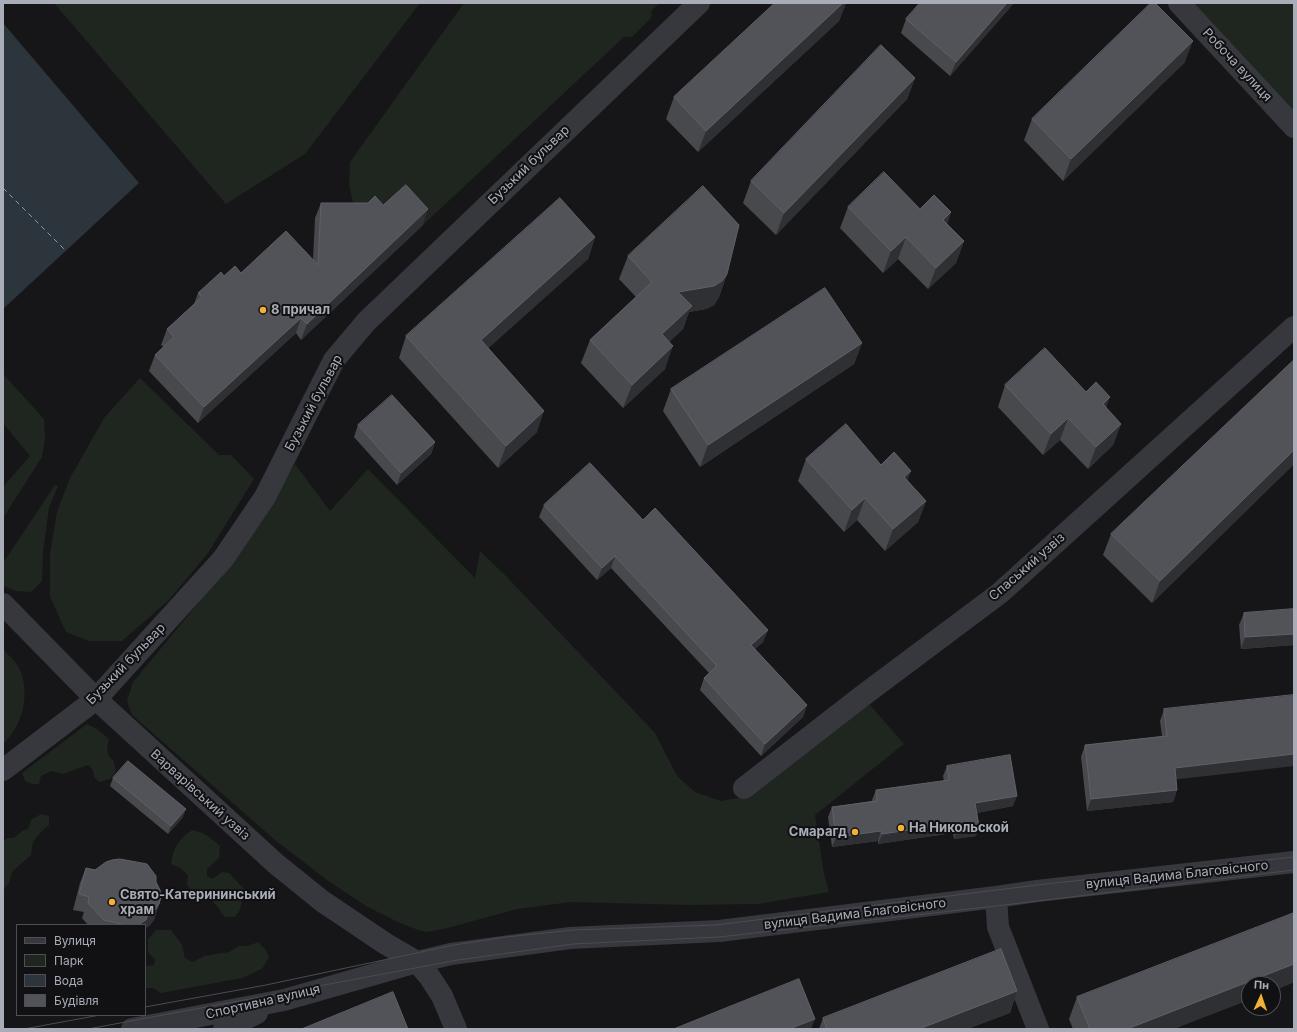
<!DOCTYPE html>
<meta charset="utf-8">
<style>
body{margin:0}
#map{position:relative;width:1297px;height:1032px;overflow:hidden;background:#161618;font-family:Inter,sans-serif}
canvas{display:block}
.frame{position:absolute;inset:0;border:4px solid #a8adb8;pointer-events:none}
.legend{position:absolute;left:16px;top:924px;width:130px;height:92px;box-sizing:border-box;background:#111113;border:1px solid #4d4f55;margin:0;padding:5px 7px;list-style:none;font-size:12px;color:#a8adb8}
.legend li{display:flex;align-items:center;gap:8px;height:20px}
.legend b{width:20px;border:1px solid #4d4f55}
.north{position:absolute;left:1241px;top:976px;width:40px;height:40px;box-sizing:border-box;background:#111113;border:1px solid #4d4f55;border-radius:50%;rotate:3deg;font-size:11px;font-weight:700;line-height:16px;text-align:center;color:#a8adb8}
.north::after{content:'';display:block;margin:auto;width:14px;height:18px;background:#f2b134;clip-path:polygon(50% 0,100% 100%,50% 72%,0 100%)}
</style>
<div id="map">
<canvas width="1297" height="1032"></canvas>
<div class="frame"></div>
<ul class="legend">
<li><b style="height:5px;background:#37383d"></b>Вулиця</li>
<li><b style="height:11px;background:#1e261f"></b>Парк</li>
<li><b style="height:11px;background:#2c353c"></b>Вода</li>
<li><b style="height:11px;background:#525359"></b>Будівля</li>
</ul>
<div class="north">Пн</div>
</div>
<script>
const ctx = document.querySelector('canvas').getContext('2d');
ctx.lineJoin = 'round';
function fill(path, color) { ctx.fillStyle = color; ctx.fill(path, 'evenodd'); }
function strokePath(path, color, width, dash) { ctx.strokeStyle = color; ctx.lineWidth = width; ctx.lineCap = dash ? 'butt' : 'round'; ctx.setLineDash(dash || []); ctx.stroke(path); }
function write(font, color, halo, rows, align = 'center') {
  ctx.font = font + ' Inter,sans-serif'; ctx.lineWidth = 4; ctx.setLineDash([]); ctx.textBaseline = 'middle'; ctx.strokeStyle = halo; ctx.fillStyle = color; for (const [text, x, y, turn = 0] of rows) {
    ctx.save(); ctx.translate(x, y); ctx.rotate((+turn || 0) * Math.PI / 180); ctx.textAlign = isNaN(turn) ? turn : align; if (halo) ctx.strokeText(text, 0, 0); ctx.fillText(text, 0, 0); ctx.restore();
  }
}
fill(new Path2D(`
 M 54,3 L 420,3 L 305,154 L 226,204 Z
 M 464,3 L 660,3 L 652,10 L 651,18 L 632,37 L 624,37 L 423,225 L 378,220 L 354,208 L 349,184 L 350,162 Z
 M 1190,3 L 1294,3 L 1294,112 Z
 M 3,374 L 44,419 L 45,439 L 42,457 L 3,518 L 3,487 L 30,456 L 3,423 Z
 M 140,378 L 219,455 L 231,455 L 254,479 L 208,553 L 169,600 L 122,641 L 89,641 L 66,632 L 50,597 L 50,554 L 57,512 L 70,478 L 104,418 Z
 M 295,464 L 330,511 L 368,469 L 475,578 L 480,551 L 505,575 L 655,733 L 677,776 L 695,792 L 721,801 L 745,797 L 869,704 L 904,744 L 815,815 L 824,874 L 829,892 L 758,904 L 688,905 L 571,902 L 517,909 L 444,929 L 426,932 L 418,930 L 400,923 L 366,906 L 327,880 L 275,840 L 132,715 L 127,701 L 133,682 L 229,566 L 264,517 Z
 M 55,485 L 58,486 L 49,508 L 43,552 L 42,581 L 31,592 L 16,591 L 3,586 L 3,563 Z
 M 3,649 C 8,655 16,661 19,668 C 31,692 23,726 3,744 Z
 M 87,724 L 97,729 L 109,739 L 107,749 L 109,756 L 114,762 L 116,772 L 110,779 L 99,782 L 94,777 L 93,770 L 88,765 L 63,774 L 51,771 L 41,776 L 39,784 L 32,784 L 25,781 L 22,773 Z
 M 41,814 L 49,816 L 49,825 L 42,831 L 33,842 L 31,855 L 12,872 L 9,883 L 3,890 L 3,842 L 7,838 L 14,838 L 22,831 L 28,829 L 31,820 Z
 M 192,830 C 204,832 211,838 220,846 L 219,858 L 207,869 L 207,876 L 212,879 L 222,872 L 229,873 L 244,889 L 240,910 L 235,917 L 225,917 L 208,895 L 194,893 L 187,885 L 188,875 L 180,868 L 171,864 C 172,850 179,838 192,830 Z
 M 156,930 L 171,930 L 182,945 L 185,958 L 193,962 L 204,956 L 229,952 L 239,946 L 248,946 L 258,942 L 266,950 L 269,957 L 262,969 L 242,978 L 161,993 L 153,988 L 145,988 L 145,966 L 154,965 L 155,960 L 148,952 L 148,939 Z`), '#1e261f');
fill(new Path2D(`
 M 3,23 L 139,183 L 3,309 Z`), '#2c353c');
strokePath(new Path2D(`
 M 3,188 L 66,251`), '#7f9bb3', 1, [5, 4]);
strokePath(new Path2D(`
 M 1179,3 L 1294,127
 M 3,604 L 96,699 L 275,863 L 322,901 L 386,944 L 417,962 L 429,976 L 442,996 L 456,1029
 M 3,770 L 96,699 L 223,559 L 265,497 L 334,360 L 366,322 L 699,3
 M 744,788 L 861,697 L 1000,593 L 1294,327
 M 996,897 L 998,927 L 1038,1029
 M 132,1029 L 284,1000 L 417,962 L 451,954 L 570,938 L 719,931 L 996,897 L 1037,891 L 1294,862
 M 224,1029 L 257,1013`), '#37383d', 22);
strokePath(new Path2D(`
 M 145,1007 L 266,985 L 454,945 L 506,937 L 573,930 L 716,925 L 1037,885 L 1294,857
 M 24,1029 L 100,1015
 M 88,1029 L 458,960 L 573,944 L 719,937 L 996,906 L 1294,870`), '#4a4c52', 1);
fill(new Path2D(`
 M 775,3 L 846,3 L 839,21 L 698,152 L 666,119 L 674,97 Z
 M 1014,3 L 950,76 L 901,33 L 906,19 Z
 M 1185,62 L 1063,181 L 1024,140 L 1032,119 Z
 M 915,78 L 907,99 L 776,235 L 743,203 L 751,181 Z
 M 321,203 L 383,205 L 423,225 L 301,340 L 296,333 L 198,423 L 149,371 L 155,355 L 164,347 L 161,345 L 167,329 L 194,304 L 198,293 L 224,276 L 313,260 L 315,218 Z
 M 848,207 L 951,212 L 947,224 L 964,241 L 956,263 L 928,289 L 898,259 L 883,273 L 840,228 Z
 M 595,237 L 588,259 L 488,348 L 537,432 L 498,468 L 399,358 L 406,336 Z
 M 628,256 L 727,274 L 719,297 L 714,305 L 706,309 L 689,312 L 683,329 L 669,342 L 665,369 L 623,408 L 581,363 L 590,340 L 636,297 L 619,279 Z
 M 862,343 L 854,364 L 700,467 L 663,411 L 671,389 Z
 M 1294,360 L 1294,464 L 1152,603 L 1103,555 L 1111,534 Z
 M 1005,385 L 1106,408 L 1121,424 L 1113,445 L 1088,469 L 1060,440 L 1043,455 L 998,407 Z
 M 358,425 L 435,442 L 431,454 L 397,485 L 354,437 Z
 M 806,459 L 881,465 L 907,480 L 926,501 L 918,522 L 885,551 L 857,520 L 844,532 L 798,481 Z
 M 544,505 L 643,520 L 768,630 L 763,642 L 755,649 L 807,705 L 803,717 L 761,756 L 700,690 L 704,678 L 709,673 L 611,568 L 597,580 L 539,517 Z
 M 1294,609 L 1294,645 L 1241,649 L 1239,625 L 1244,613 Z
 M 1164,709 L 1176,779 L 1177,790 L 1173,802 L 1087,811 L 1081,757 L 1085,745 L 1162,736 L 1160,721 Z
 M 947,766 L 1013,806 L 977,813 L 979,826 L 976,836 L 954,839 L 953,833 L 878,844 L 878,841 L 832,847 L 828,817 L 832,807 L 872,801 L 872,800 L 876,790 L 944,781 L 943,776 Z
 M 113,778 L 183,817 L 168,834 L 110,786 Z
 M 86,868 L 156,882 L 159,904 L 154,920 L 149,926 L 145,928 L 145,925 L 88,925 L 82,918 L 84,912 L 73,910 L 80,883 Z
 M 1294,982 L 1273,991 L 1273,984 L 1174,1029 L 1073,1029 L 1069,1019 L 1077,997 Z
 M 1017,991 L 1010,1013 L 967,1029 L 819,1029 L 823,1018 Z`), '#47494d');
fill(new Path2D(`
 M 843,3 L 846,3 L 839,21 L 698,152 L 706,131 Z
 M 1007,3 L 1014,3 L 950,76 L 956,62 Z
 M 1193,41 L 1185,62 L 1063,181 L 1071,159 Z
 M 915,78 L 907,99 L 776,235 L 784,213 Z
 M 428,209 L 423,225 L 301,340 L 307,324 Z
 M 951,212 L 943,234 L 943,220 Z
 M 595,237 L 588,259 L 473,362 L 481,340 Z
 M 906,237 L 898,259 L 883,273 L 891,251 Z
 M 964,241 L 956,263 L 928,289 L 936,268 Z
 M 727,274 L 719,297 L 714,305 L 706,309 L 689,312 L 683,329 L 654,357 L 678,292 Z
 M 301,318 L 296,333 L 198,423 L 204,407 Z
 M 862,343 L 854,364 L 700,467 L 708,445 Z
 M 673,346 L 665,369 L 623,408 L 632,385 Z
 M 1110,397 L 1102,419 L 1103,404 Z
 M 544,411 L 537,432 L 498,468 L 506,446 Z
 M 1068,418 L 1060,440 L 1043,455 L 1051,434 Z
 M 1121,424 L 1113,445 L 1088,469 L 1096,447 Z
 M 435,442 L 431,454 L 397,485 L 401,473 Z
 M 1294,450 L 1294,464 L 1152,603 L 1160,581 Z
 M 911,471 L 903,492 L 904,477 Z
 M 865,498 L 857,520 L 844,532 L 852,510 Z
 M 926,501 L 918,522 L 885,551 L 893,529 Z
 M 615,556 L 611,568 L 597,580 L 602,568 Z
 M 768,630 L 763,642 L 747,657 L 751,645 Z
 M 1294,634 L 1294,645 L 1241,649 L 1245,637 Z
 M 807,705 L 803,717 L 761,756 L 765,744 Z
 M 1294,754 L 1294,766 L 1171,780 L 1175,768 Z
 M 1177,790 L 1173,802 L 1087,811 L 1091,799 Z
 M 1017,796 L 1013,806 L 972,814 L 975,803 Z
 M 186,809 L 183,817 L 168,834 L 171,826 Z
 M 956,823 L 953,833 L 878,844 L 882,834 Z
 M 979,826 L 976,836 L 954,839 L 957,829 Z
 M 881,831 L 878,841 L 832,847 L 836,837 Z
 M 159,904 L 154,920 L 149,926 L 145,928 L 145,925 L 136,925 Z
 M 1294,964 L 1294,982 L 1273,991 L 1273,984 L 1249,984 L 1249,1000 L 1174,1029 L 1127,1029 Z
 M 1017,991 L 1010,1013 L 967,1029 L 919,1029 Z
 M 815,1019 L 811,1029 L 789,1029 Z`), '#2f3033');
const building = new Path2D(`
 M 775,3 L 843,3 L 706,131 L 674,97 Z
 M 920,3 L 1007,3 L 956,62 L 906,19 Z
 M 1151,3 L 1155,3 L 1193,41 L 1071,159 L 1032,119 Z
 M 881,45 L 915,78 L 784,213 L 751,181 Z
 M 884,172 L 920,209 L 934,195 L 951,212 L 943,220 L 964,241 L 936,268 L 906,237 L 891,251 L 848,207 Z
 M 406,185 L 428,209 L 307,324 L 301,318 L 204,407 L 155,355 L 174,337 L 167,329 L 202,297 L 198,293 L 221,272 L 224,276 L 235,266 L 241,273 L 286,231 L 318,265 L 321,203 L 368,203 L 375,196 L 383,205 Z
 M 703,186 L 739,225 L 727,274 L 722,281 L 714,286 L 678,292 L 692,306 L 662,334 L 673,346 L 632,385 L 590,340 L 652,282 L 628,256 Z
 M 560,198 L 595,237 L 481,340 L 544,411 L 506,446 L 406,336 Z
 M 825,288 L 862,343 L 708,445 L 671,389 Z
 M 1045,348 L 1086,392 L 1096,382 L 1110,397 L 1103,404 L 1121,424 L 1096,447 L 1068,418 L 1051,434 L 1005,385 Z
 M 1294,360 L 1294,450 L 1160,581 L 1111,534 Z
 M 392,395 L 435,442 L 401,473 L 358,425 Z
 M 846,424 L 881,465 L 894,452 L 911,471 L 904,477 L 926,501 L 893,529 L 865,498 L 852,510 L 806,459 Z
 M 590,463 L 643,520 L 655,508 L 768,630 L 751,645 L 807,705 L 765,744 L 704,678 L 717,666 L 615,556 L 602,568 L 544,505 Z
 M 1294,609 L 1294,634 L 1245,637 L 1244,613 Z
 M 1294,695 L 1294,754 L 1175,768 L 1177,790 L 1091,799 L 1085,745 L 1167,736 L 1164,709 Z
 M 1010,755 L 1017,796 L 975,803 L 979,826 L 957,829 L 956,823 L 882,834 L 881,831 L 836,837 L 832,807 L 877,801 L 876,790 L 949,780 L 947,766 Z
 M 128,761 L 186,809 L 171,826 L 113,778 Z
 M 120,859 L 147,864 L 156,876 L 156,882 L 160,890 L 161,897 L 159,904 L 155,910 L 148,914 L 146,920 L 138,925 L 126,925 L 104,920 L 88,903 L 89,897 L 79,894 L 86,868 L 95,870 L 106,862 L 112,860 Z
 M 1294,913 L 1294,964 L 1127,1029 L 1090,1029 L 1077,997 Z
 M 1001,949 L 1017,991 L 919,1029 L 827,1029 L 823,1018 Z
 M 799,979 L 815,1019 L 789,1029 L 674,1029 Z
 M 393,992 L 408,1029 L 302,1029 Z`);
fill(building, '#525359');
strokePath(building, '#5f6168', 1);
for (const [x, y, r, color] of [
 [263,310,4,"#f2b134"],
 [901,828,4,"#f2b134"],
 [855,832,4,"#f2b134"],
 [112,902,4,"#f2b134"]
]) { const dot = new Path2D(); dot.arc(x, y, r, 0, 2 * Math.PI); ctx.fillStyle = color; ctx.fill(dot); strokePath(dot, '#111113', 1.5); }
write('13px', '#a8adb8', '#111113', [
 ["Робоча вулиця",1237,65,47],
 ["Бузький бульвар",529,165,-44],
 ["Бузький бульвар",314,403,-62],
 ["Спаський узвіз",1027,567,-41],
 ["Бузький бульвар",126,664,-46],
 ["Варварівський узвіз",200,795,42],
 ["вулиця Вадима Благовісного",1177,875,-6],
 ["вулиця Вадима Благовісного",855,914,-7],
 ["Спортивна вулиця",263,1002,-13]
]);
write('bold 13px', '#a8adb8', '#111113', [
 ["8 причал",271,310],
 ["На Никольской",909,828],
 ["Смарагд",847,832,"right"],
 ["Свято-Катерининський",120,895],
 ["храм",120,910]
], 'left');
</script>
